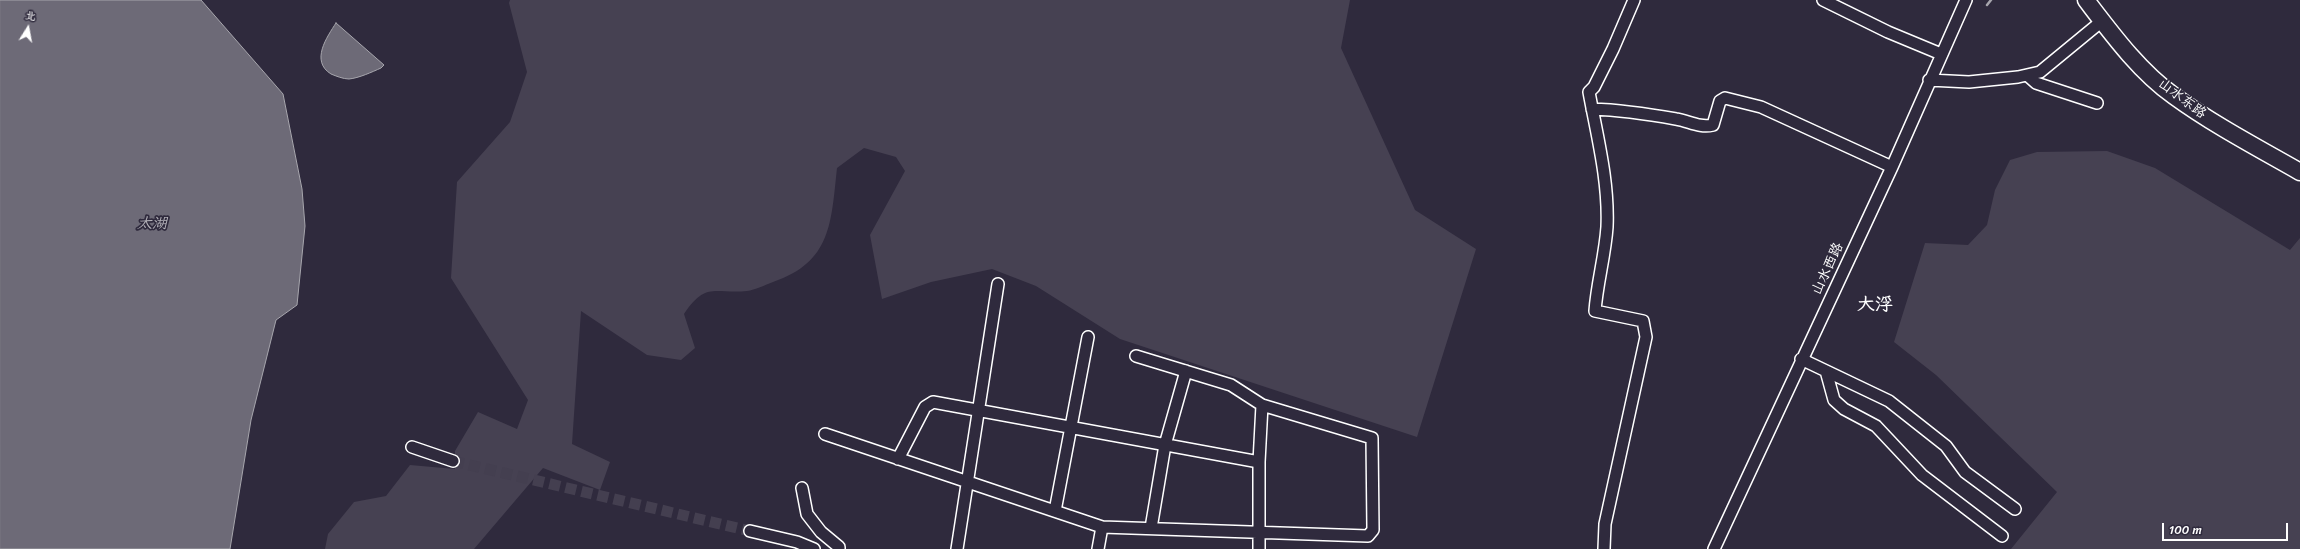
<!DOCTYPE html>
<meta charset="utf-8">
<style>
body{margin:0}
#map{position:relative;width:2300px;height:549px;overflow:hidden;background:#2f2a3d;font-family:Sriracha,"LXGW WenKai TC",sans-serif}
canvas{display:block}
.north{position:absolute;left:8px;top:8px;width:40px;height:40px;-webkit-text-stroke:3px #2f2a3d;paint-order:stroke;rotate:11deg;font-size:11px;font-weight:700;line-height:16px;text-align:center;color:#fff}
.north::after{content:'';display:block;margin:auto;width:14px;height:18px;background:#fff;clip-path:polygon(50% 0,100% 100%,50% 72%,0 100%)}
.scale{position:absolute;left:2162px;top:523px;width:126px;height:18px;box-sizing:border-box;border:2px solid #fff;border-top:0;padding-left:5px;font-size:12px;line-height:14px;white-space:nowrap;color:#fff;-webkit-text-stroke:3px #2f2a3d;paint-order:stroke}
</style>
<div id="map">
<canvas width="2300" height="549"></canvas>
<div class="north">北</div>
<div class="scale">100 m</div>
</div>
<script>
const ctx = document.querySelector('canvas').getContext('2d');
ctx.lineJoin = 'round';
function fill(path, color) { ctx.fillStyle = color; ctx.fill(path, 'evenodd'); }
function strokePath(path, color, width, dash) { ctx.strokeStyle = color; ctx.lineWidth = width; ctx.lineCap = dash ? 'butt' : 'round'; ctx.setLineDash(dash || []); ctx.stroke(path); }
function write(font, color, halo, rows, align = 'center') {
  ctx.font = font + ' Sriracha,"LXGW WenKai TC",sans-serif'; ctx.lineWidth = 3.5; ctx.setLineDash([]); ctx.textBaseline = 'middle'; ctx.strokeStyle = halo; ctx.fillStyle = color; for (const [text, x, y, turn = 0] of rows) {
    ctx.save(); ctx.translate(x, y); ctx.rotate((+turn || 0) * Math.PI / 180); ctx.textAlign = isNaN(turn) ? turn : align; if (halo) ctx.strokeText(text, 0, 0); ctx.fillText(text, 0, 0); ctx.restore();
  }
}
fill(new Path2D(`
 M 510,0 L 1350,0 L 1341,48 L 1415,210 L 1476,249 L 1417,437 L 1120,339 L 1036,286 L 992,269 L 931,282 L 882,299 L 870,235 L 905,171 L 896,157 L 864,148 L 837,168 C 831,222 832,262 773,282 C 765,285 755,290 747,291 C 714,294 706,281 684,314 L 695,348 L 681,360 L 647,355 L 581,311 L 572,444 L 610,462 L 600,490 L 543,468 L 474,549 L 325,549 L 328,534 L 354,502 L 386,496 L 410,465 L 455,469 L 455,451 L 478,412 L 517,429 L 528,400 L 451,278 L 457,182 L 510,122 L 527,72 L 509,3 Z
 M 2107,151 L 2155,168 L 2290,250 L 2300,238 L 2300,549 L 2011,549 L 2057,492 L 1936,375 L 1894,342 L 1925,243 L 1968,245 L 1987,225 L 1995,190 L 2010,160 L 2037,152 Z`), '#464152');
const water = new Path2D(`
 M 0,0 L 201,0 L 283,94 L 302,189 L 305,226 L 297,305 L 276,320 L 251,420 L 230,549 L 0,549 Z
 M 336,23 L 384,65 L 381,68 C 372,72 359,78 349,79 C 343,79 336,76 331,74 C 310,61 327,37 336,23 Z`);
fill(water, '#6d6a77');
strokePath(water, '#a7a6ad', 1);
strokePath(new Path2D(`
 M 1987,5 L 1991,0`), '#a7a6ad', 2.5);
strokePath(new Path2D(`
 M 453,461 L 750,531`), '#443f50', 11, [11, 5.5]);
const minor = new Path2D(`
 M 1823,0 L 1888,32 L 1941,54
 M 2027,75 L 2036,83 L 2097,103
 M 1929,80 L 1969,82 L 2018,77 L 2040,72 L 2102,21
 M 1592,109 C 1621,110 1648,114 1676,119 C 1689,121 1699,128 1713,125 L 1720,101 L 1725,98 L 1761,107 L 1892,167
 M 1801,359 L 1889,401 L 1946,446 L 1965,472 L 2015,509
 M 1826,371 L 1834,400 L 1844,409 L 1876,426 L 1922,475 L 2002,536
 M 825,434 L 1102,527 L 1368,536 L 1373,530 L 1372,438 L 1262,405 L 1231,385 L 1136,356
 M 412,447 L 453,461
 M 898,459 L 925,407 L 933,402 L 1259,462
 M 802,488 L 807,514 L 821,532 L 839,547 L 839,549
 M 1055,511 L 1088,337
 M 1151,528 L 1165,445 L 1186,371
 M 750,531 L 797,542 L 814,549
 M 957,549 L 998,284
 M 1098,549 L 1102,527
 M 1259,549 L 1259,462 L 1262,405
 M 1604,549 L 1605,524 L 1646,337 L 1643,321 L 1595,311 C 1597,283 1605,256 1607,227 C 1609,181 1597,136 1589,92 L 1594,87 L 1613,49 L 1634,0
 M 1714,549 L 1892,167 L 1966,0`);
const highway = new Path2D(`
 M 2086,0 C 2112,34 2139,71 2174,96 C 2214,125 2258,148 2300,172`);
strokePath(minor, '#fff', 14);
strokePath(highway, '#fff', 19);
strokePath(minor, '#2f2a3d', 11);
strokePath(highway, '#2f2a3d', 16);
write('14px', '#fff', '#2f2a3d', [
 ["山水东路",2182,99,37],
 ["山水西路",1828,269,-65]
]);
write('italic 15px', '#b6b4bb', '#2f2a3d', [
 ["太湖",152,224]
]);
write('bold 18px', '#fff', '#2f2a3d', [
 ["大浮",1875,305]
]);
</script>
